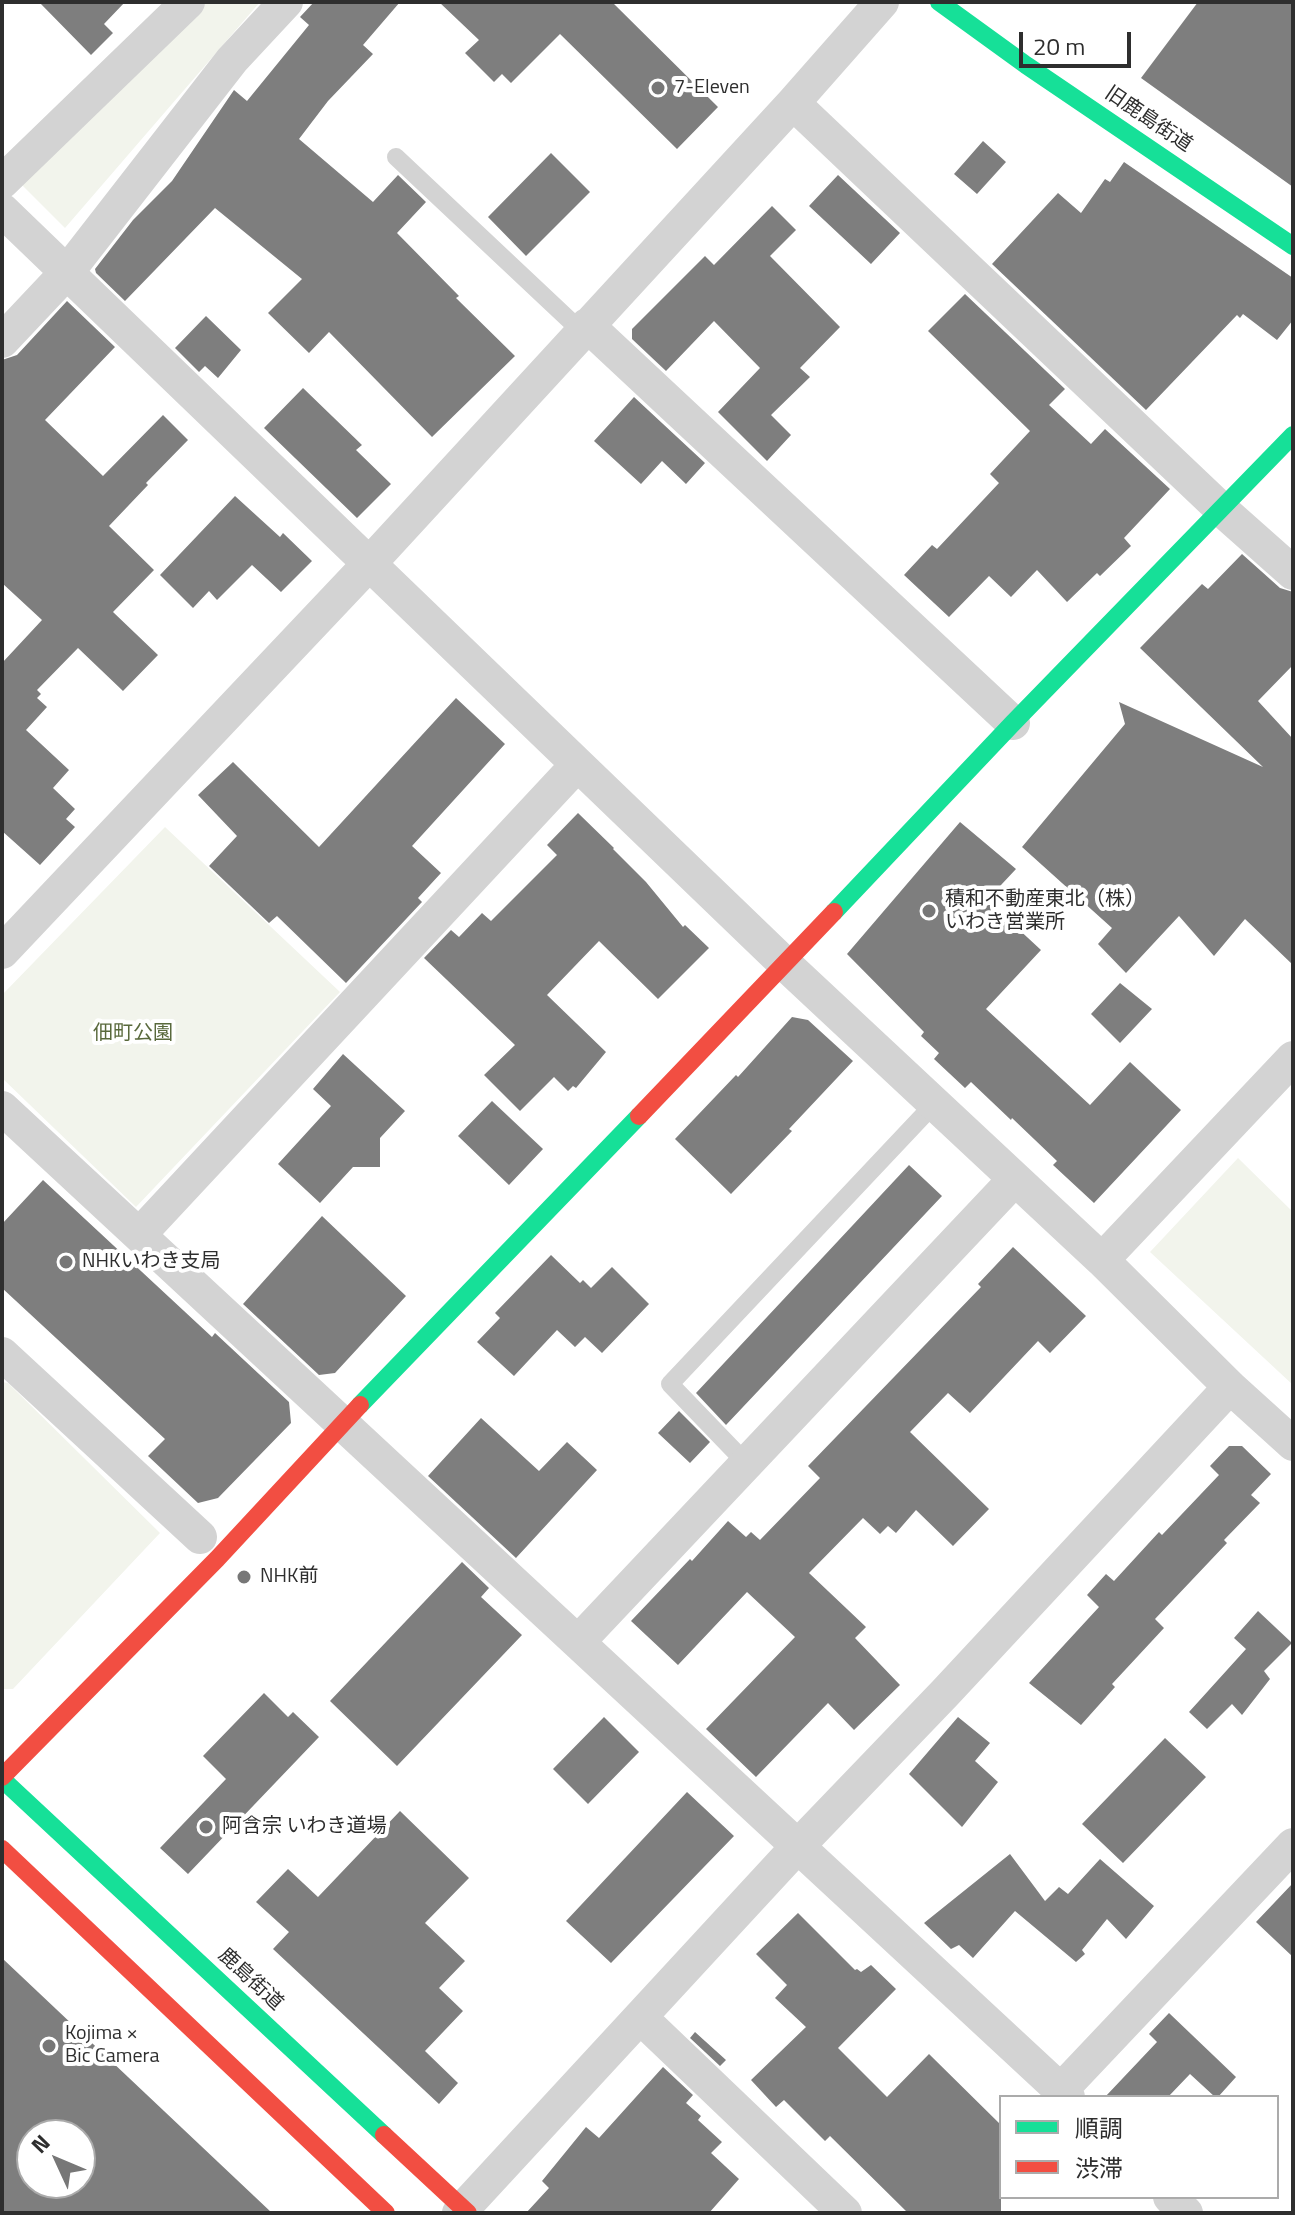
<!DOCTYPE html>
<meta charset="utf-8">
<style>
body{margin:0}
#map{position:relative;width:1295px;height:2215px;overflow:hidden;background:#fff;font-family:"Titillium Web","Noto Sans JP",sans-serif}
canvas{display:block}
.frame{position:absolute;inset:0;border:4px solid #2e2e2e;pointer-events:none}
.legend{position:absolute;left:999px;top:2095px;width:280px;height:104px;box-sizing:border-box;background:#fff;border:2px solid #ababab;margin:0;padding:10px 14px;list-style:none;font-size:24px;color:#2e2e2e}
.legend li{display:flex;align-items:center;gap:16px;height:40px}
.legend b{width:40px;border:2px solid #ababab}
.north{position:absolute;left:16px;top:2119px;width:80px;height:80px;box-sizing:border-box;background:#fff;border:2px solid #ababab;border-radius:50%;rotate:314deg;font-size:22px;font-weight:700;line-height:32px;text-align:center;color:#2e2e2e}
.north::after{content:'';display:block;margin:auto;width:28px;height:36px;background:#777;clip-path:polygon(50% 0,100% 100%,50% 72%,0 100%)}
.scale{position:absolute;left:1019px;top:32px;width:112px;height:36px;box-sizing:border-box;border:4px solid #2e2e2e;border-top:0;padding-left:10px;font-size:24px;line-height:28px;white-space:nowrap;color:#2e2e2e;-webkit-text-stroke:6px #fff;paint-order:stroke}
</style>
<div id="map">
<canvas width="1295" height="2215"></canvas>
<div class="frame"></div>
<ul class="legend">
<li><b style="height:10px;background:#16e098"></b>順調</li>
<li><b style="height:10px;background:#f24e42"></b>渋滞</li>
</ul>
<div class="north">N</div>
<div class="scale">20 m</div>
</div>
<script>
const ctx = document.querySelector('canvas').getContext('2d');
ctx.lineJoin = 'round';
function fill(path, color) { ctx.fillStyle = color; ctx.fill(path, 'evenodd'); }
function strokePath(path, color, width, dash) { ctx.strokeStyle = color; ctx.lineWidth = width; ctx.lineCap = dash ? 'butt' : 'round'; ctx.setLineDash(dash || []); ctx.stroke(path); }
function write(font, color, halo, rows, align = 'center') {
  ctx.font = font + ' "Titillium Web","Noto Sans JP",sans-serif'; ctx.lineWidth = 8; ctx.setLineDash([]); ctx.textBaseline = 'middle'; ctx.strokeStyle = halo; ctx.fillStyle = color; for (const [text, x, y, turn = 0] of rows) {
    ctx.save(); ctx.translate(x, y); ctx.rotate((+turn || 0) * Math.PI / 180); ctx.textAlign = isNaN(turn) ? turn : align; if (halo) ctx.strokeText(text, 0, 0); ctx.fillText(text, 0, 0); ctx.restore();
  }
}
fill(new Path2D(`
 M 204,2 L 260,2 L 65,228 L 20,183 Z
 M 165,827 L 340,992 L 136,1207 L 2,1078 L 2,995 Z
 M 1238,1158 L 1293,1212 L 1293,1385 L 1150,1252 Z
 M 2,1382 L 8,1383 L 160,1533 L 13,1689 L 2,1689 Z`), '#f2f4ec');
fill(new Path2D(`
 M 39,2 L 125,2 L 104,24 L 113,33 L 91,55 Z
 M 314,2 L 400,2 L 363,45 L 373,54 L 328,101 L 299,139 L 373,202 L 398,175 L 426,202 L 397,233 L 459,296 L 456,298 L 515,356 L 432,437 L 329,332 L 309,353 L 268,313 L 302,279 L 215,208 L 125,301 L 96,273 L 95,269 L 133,220 L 172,181 L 234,90 L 247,101 L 309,25 L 300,17 Z
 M 439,2 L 612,2 L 718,107 L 677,149 L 560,34 L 511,83 L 502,74 L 494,82 L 465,53 L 479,40 Z
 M 1198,2 L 1293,2 L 1293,187 L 1141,78 Z
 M 983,141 L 1006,162 L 977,194 L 954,174 Z
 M 551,153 L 590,192 L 526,256 L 488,217 Z
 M 1124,162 L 1293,278 L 1293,320 L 1277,340 L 1243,314 L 1240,318 L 1237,315 L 1146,410 L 992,264 L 1058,193 L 1081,213 L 1105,179 L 1110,182 Z
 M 838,175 L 900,233 L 871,264 L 809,206 Z
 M 772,206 L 796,230 L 770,256 L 840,327 L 800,368 L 810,377 L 771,415 L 791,435 L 767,461 L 718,412 L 760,368 L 714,321 L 666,371 L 632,339 L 632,329 L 705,256 L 714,265 Z
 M 965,294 L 1065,389 L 1049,405 L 1091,444 L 1105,429 L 1170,489 L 1124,538 L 1131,546 L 1100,576 L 1097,573 L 1067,602 L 1037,570 L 1011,597 L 989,576 L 949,617 L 904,575 L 932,545 L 937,549 L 999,483 L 990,474 L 1030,431 L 928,331 Z
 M 67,301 L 115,347 L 45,420 L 103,476 L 163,415 L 188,440 L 146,483 L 148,485 L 109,526 L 154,570 L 113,612 L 158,655 L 123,691 L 78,648 L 37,690 L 41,694 L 37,698 L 47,707 L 26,730 L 69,770 L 53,788 L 75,809 L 66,819 L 75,827 L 40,865 L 2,831 L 2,663 L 42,620 L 2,583 L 2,360 L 17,355 Z
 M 206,316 L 241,350 L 218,378 L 205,366 L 199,372 L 175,348 Z
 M 303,388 L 362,445 L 356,450 L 391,484 L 357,518 L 264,428 Z
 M 634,397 L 705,463 L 686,484 L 662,461 L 641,484 L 594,441 Z
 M 235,496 L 280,537 L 283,533 L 312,561 L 281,592 L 252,565 L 217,600 L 209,591 L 193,608 L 160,575 Z
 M 1242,554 L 1280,588 L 1293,592 L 1293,665 L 1258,701 L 1293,739 L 1293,965 L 1245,919 L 1214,956 L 1179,916 L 1126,973 L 1098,944 L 1112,928 L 1022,847 L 1125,724 L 1119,702 L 1263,767 L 1140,648 L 1202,584 L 1208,589 Z
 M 456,698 L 505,744 L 412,846 L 441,873 L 418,898 L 422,902 L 346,983 L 277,916 L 269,923 L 209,866 L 237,836 L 198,795 L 233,762 L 319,847 Z
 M 578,813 L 614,848 L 613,849 L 646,882 L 683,927 L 685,925 L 709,948 L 658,999 L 599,941 L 547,995 L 606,1052 L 576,1088 L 573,1086 L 568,1091 L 554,1077 L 520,1111 L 484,1075 L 515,1045 L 424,958 L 451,930 L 459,937 L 482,913 L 491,921 L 557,855 L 547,845 Z
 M 960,822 L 1016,869 L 987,900 L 1041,950 L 986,1009 L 1090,1105 L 1130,1062 L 1181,1110 L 1094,1203 L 1053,1165 L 1057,1161 L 1012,1118 L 1011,1120 L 971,1082 L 965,1088 L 934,1059 L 939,1053 L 921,1036 L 924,1032 L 847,954 Z
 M 1120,983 L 1152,1009 L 1120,1043 L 1091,1014 Z
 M 792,1017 L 808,1020 L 853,1061 L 789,1129 L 792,1131 L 731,1194 L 675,1139 L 736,1075 L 738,1077 Z
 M 343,1054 L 405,1111 L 380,1138 L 380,1167 L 353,1167 L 320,1203 L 278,1164 L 331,1106 L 313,1089 Z
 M 492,1101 L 543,1149 L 509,1185 L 458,1136 Z
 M 909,1165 L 942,1196 L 726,1425 L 696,1393 Z
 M 43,1180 L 212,1337 L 215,1333 L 289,1402 L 291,1423 L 218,1498 L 198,1503 L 148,1456 L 165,1439 L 2,1288 L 2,1224 Z
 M 322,1216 L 406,1296 L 335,1373 L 319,1375 L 243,1304 Z
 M 1013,1247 L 1086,1316 L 1050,1353 L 1038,1341 L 970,1413 L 948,1393 L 910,1432 L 989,1509 L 953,1546 L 916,1510 L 896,1533 L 888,1526 L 880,1534 L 863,1518 L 809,1573 L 866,1627 L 855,1638 L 900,1685 L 854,1730 L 828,1703 L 756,1777 L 706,1729 L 795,1637 L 747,1592 L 678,1665 L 631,1621 L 690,1559 L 692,1561 L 728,1521 L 746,1537 L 751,1532 L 760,1540 L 820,1478 L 808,1466 L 981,1287 L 978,1284 Z
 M 551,1255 L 580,1283 L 583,1280 L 591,1288 L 612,1267 L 649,1304 L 602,1353 L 585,1337 L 575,1347 L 557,1330 L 514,1376 L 477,1342 L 500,1318 L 495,1313 Z
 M 679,1411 L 710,1442 L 690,1463 L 658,1433 Z
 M 481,1418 L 539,1471 L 567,1442 L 597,1470 L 516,1558 L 428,1476 Z
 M 1229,1446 L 1242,1446 L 1271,1474 L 1251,1495 L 1260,1503 L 1224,1540 L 1227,1543 L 1155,1619 L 1164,1628 L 1112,1684 L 1115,1687 L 1081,1725 L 1029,1683 L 1099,1607 L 1087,1595 L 1106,1574 L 1114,1581 L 1159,1532 L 1162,1535 L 1219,1475 L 1210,1466 Z
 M 462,1562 L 489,1588 L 481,1597 L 522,1635 L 397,1766 L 330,1701 Z
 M 1258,1611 L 1292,1643 L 1264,1671 L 1270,1679 L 1242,1715 L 1232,1704 L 1207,1729 L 1189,1712 L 1246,1649 L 1234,1638 Z
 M 264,1693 L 288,1717 L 293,1712 L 319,1737 L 188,1874 L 160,1848 L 226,1779 L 203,1756 Z
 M 604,1717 L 639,1752 L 588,1804 L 553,1769 Z
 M 958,1717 L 990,1743 L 975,1761 L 998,1782 L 962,1827 L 909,1774 Z
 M 1165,1738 L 1206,1777 L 1123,1863 L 1082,1824 Z
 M 687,1792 L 734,1836 L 611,1963 L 566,1921 Z
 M 400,1811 L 469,1878 L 425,1923 L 465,1961 L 439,1988 L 463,2011 L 425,2051 L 458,2083 L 439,2104 L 273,1949 L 289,1932 L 256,1902 L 288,1869 L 318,1897 Z
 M 1010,1854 L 1045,1901 L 1059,1887 L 1068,1894 L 1100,1859 L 1154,1906 L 1126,1939 L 1107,1919 L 1082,1950 L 1085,1954 L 1076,1962 L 1015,1911 L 973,1958 L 959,1945 L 951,1949 L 924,1923 Z
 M 1293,1883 L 1293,1957 L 1256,1922 Z
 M 798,1913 L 855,1970 L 857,1969 L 861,1972 L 871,1965 L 896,1989 L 838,2048 L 887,2097 L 929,2054 L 1001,2125 L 1001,2213 L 908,2213 L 830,2136 L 825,2141 L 784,2100 L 776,2107 L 751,2080 L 806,2027 L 775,1998 L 787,1985 L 756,1954 Z
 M 2,1958 L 272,2213 L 2,2213 ZM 32,2135 L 80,2135 L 80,2183 L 32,2183 Z
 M 1169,2013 L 1236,2077 L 1218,2097 L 1215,2097 L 1190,2074 L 1168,2097 L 1105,2097 L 1157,2042 L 1149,2034 Z
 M 695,2032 L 726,2060 L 720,2066 L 690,2038 Z
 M 663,2067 L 693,2095 L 686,2103 L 701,2116 L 698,2120 L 722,2142 L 711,2153 L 739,2179 L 709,2213 L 526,2213 L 549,2188 L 542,2181 L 586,2127 L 599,2138 Z`), '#7e7e7e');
strokePath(new Path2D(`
 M 396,157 L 581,331
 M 747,1464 L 670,1384 L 935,1103`), '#d3d3d3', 18);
strokePath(new Path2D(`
 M 793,103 L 1222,510 L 1293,573
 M 2,182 L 188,2
 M 2,210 L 785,964 L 1102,1260 L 1230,1387 L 1293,1444
 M 587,325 L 1013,723
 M 2,341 L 68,271 L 232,60 L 286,2
 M 2,952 L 368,565 L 793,103 L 882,2
 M 2,1108 L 1068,2097
 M 139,1235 L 577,765
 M 1102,1260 L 1293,1058
 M 2,1354 L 200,1537
 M 578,1642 L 1015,1179
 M 640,2017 L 845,2213
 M 1061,2090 L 1293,1845
 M 1170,2197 L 1186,2213
 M 459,2213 L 798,1846 L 945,1693 L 1230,1387`), '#d3d3d3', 34);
strokePath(new Path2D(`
 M 939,2 L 1026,65 L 1293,246
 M 834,912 L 1013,723 L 1293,435
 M 360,1405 L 639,1116
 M 2,1779 L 384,2135`), '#16e098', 18);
strokePath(new Path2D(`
 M 639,1116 L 834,912
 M 2,1777 L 217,1559 L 360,1405
 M 2,1849 L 386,2213
 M 384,2135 L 468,2213`), '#f24e42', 18);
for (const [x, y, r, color] of [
 [658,88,8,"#777"],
 [929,911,8,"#777"],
 [66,1262,8,"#777"],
 [244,1577,8,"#777"],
 [206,1827,8,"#777"],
 [49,2046,8,"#777"]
]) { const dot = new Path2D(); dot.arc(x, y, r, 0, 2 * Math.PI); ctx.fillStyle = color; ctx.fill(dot); strokePath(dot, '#fff', 3); }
write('20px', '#2e2e2e', '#fff', [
 ["7-Eleven",674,88],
 ["積和不動産東北（株）",945,900],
 ["いわき営業所",945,923],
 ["NHKいわき支局",82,1262],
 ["NHK前",260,1577],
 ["阿含宗 いわき道場",222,1827],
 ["Kojima ×",65,2034],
 ["Bic Camera",65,2057]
], 'left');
write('20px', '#2e2e2e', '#fff', [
 ["旧鹿島街道",1148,120,34],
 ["鹿島街道",250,1980,43]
]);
write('20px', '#59693c', '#fff', [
 ["佃町公園",133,1034]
]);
</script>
